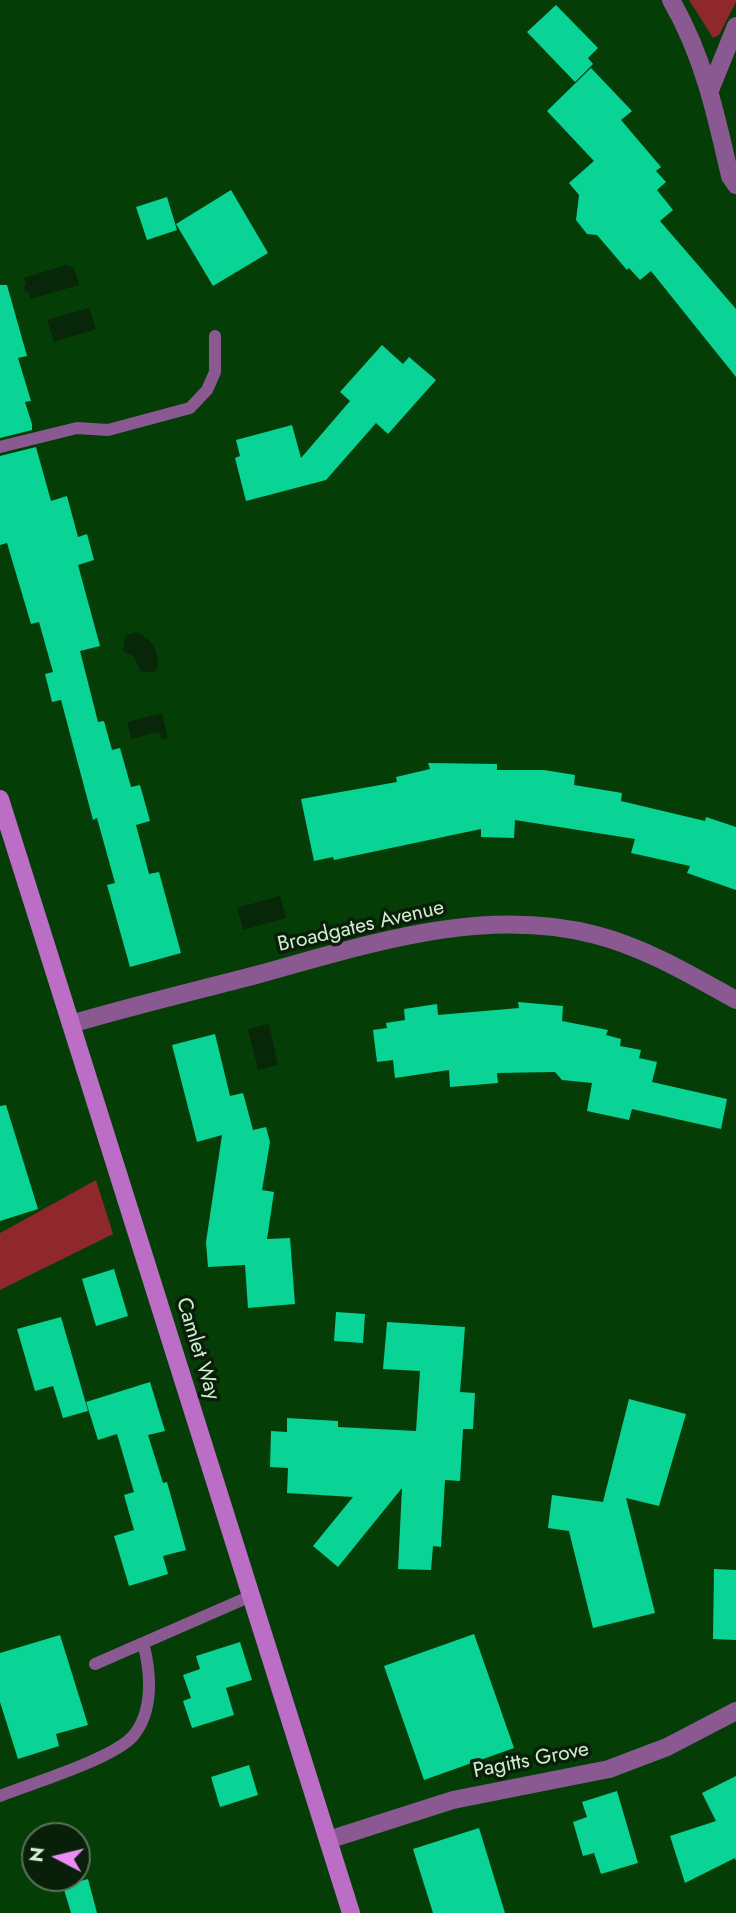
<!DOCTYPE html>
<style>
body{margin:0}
#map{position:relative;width:736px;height:1913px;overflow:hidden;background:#053d07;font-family:Jost,sans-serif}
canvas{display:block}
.north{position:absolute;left:21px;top:1822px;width:70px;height:70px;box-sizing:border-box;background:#0a1f09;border:2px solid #5a7259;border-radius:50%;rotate:277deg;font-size:19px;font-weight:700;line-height:28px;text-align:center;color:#d2eed0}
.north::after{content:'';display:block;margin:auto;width:24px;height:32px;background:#ed8cf9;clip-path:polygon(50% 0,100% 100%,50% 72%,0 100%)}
</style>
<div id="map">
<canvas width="736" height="1913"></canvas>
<div class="north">N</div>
</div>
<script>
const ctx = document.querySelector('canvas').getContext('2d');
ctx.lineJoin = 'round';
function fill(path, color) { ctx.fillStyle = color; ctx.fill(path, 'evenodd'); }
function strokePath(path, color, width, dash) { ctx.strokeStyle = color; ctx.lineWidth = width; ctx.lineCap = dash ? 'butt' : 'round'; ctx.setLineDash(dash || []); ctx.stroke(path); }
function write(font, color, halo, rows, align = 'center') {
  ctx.font = font + ' Jost,sans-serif'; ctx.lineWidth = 7; ctx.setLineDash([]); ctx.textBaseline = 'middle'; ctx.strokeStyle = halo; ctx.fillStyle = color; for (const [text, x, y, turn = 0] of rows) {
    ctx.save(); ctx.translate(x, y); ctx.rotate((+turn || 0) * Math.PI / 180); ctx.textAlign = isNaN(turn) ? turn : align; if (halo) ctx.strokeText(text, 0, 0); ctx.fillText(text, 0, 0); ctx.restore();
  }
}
fill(new Path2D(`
 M 689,0 L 736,0 L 736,2 L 719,35 L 713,38 Z
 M 96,1180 L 113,1234 L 0,1290 L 0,1233 Z`), '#8f282c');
fill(new Path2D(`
 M 66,265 L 74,268 L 79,285 L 30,299 L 29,293 L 23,290 L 26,283 L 24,278 Z
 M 89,308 L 96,329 L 54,342 L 47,320 Z
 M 135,632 C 151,637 159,650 158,666 L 153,673 L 140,671 L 134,657 L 123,651 L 125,636 Z
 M 162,713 L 168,738 L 162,739 L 159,732 L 131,739 L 127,722 Z
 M 280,896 L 286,918 L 243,930 L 237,908 Z
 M 269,1024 L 278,1065 L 258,1070 L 248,1029 Z`), '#082708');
fill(new Path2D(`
 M 556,5 L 598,48 L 588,58 L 593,64 L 575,82 L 527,32 Z
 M 591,68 L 632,111 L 621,120 L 661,167 L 656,171 L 666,182 L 657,190 L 673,210 L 660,221 L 736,309 L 736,377 L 651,271 L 640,280 L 629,268 L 627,270 L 597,235 L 587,234 L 576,220 L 579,195 L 569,183 L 594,161 L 547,111 Z
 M 231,190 L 268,253 L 213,286 L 176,224 Z
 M 167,197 L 177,230 L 147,240 L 136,207 Z
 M 0,285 L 7,285 L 27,356 L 18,358 L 31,401 L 25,402 L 32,424 L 32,430 L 0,438 Z
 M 382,345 L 403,364 L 409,357 L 436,380 L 388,434 L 376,423 L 326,480 L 246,501 L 235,458 L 240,456 L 236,440 L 292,425 L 301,458 L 350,401 L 340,392 Z
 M 36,447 L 51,501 L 67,496 L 78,537 L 87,534 L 94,560 L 78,565 L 100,646 L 80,651 L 98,722 L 104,721 L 112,750 L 120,748 L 131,787 L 140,785 L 150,821 L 136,825 L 149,874 L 159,872 L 181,953 L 130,967 L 107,885 L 115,883 L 97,818 L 93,820 L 61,700 L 52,702 L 45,674 L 53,672 L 39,622 L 31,624 L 7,543 L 0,545 L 0,456 Z
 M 428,763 L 497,764 L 497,770 L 544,770 L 575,775 L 574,785 L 622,793 L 621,801 L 705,821 L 706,817 L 736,827 L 736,890 L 687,873 L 690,866 L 631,853 L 635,839 L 515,820 L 514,838 L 481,837 L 481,829 L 334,860 L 333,857 L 314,861 L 301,799 L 397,782 L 396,777 L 430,769 Z
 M 518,1002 L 563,1006 L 562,1021 L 608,1030 L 606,1035 L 621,1039 L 620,1046 L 641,1050 L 639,1058 L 657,1062 L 652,1082 L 727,1099 L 721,1129 L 632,1109 L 629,1120 L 587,1111 L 592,1083 L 562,1080 L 555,1072 L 497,1073 L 498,1083 L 450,1087 L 449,1070 L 395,1078 L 393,1060 L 377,1062 L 373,1030 L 387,1028 L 386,1023 L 405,1020 L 404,1009 L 437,1004 L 438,1015 L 519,1008 Z
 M 215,1034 L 230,1096 L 243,1093 L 253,1130 L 266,1127 L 270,1142 L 262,1190 L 274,1192 L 267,1239 L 290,1238 L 295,1304 L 248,1308 L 245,1265 L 208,1267 L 206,1242 L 222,1135 L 197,1142 L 172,1045 Z
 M 6,1105 L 38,1209 L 0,1221 L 0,1106 Z
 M 114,1269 L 128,1316 L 96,1326 L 82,1279 Z
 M 336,1312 L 365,1314 L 363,1343 L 334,1341 Z
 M 61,1317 L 88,1411 L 63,1418 L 53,1386 L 35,1391 L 17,1329 Z
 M 387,1322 L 465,1327 L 460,1392 L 475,1393 L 473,1429 L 463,1429 L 460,1481 L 445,1480 L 441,1547 L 433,1546 L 431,1570 L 398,1569 L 402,1488 L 338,1567 L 313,1546 L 353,1497 L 287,1493 L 288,1468 L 270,1467 L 271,1431 L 287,1432 L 287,1418 L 338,1421 L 338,1427 L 416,1431 L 420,1371 L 383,1369 Z
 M 150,1382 L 165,1431 L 148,1435 L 163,1483 L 167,1482 L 186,1550 L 163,1556 L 168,1574 L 129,1586 L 114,1536 L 134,1530 L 124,1495 L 134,1492 L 117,1434 L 98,1440 L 86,1402 Z
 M 629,1399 L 686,1414 L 659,1506 L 626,1498 L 655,1613 L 593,1628 L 569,1531 L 548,1528 L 552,1495 L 603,1502 Z
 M 714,1569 L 736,1570 L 736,1640 L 713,1639 Z
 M 474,1634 L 514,1748 L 424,1780 L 384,1666 Z
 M 60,1635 L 88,1725 L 56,1734 L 59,1746 L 18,1759 L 0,1702 L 0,1653 Z
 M 240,1642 L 252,1680 L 226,1688 L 234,1715 L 192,1728 L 183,1701 L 191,1698 L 183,1675 L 200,1669 L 196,1656 Z
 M 249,1765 L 258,1795 L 220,1807 L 211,1777 Z
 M 736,1776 L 736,1861 L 735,1858 L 685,1883 L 670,1836 L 716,1821 L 702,1793 Z
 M 617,1791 L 638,1863 L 601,1874 L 594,1853 L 583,1856 L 573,1822 L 587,1817 L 582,1802 Z
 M 479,1828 L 505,1913 L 433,1913 L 413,1849 Z
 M 88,1879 L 97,1913 L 71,1913 L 63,1886 Z`), '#09d495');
strokePath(new Path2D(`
 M 0,447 L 77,428 L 108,430 L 190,408 L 207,390 L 215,372 L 215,336
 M 95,1664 L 251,1596
 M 0,1796 C 30,1784 113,1759 133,1736 C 154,1711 151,1672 143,1643`), '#8b5991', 12);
strokePath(new Path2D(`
 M 671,0 C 703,55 716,114 730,176 L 736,185
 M 710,90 L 736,26
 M 71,1024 C 132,1006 195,991 256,975 C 366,945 483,905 596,935 C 646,948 691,975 736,1000
 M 328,1840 L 453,1800 L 609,1769 L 667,1747 L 736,1711`), '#8b5991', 18);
strokePath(new Path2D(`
 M 0,799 L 351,1913`), '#bc6dc6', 18);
write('21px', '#d2eed0', '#0a1f09', [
 ["Broadgates Avenue",361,927,-13],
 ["Camlet Way",197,1349,73],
 ["Pagitts Grove",531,1761,-11]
]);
</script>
